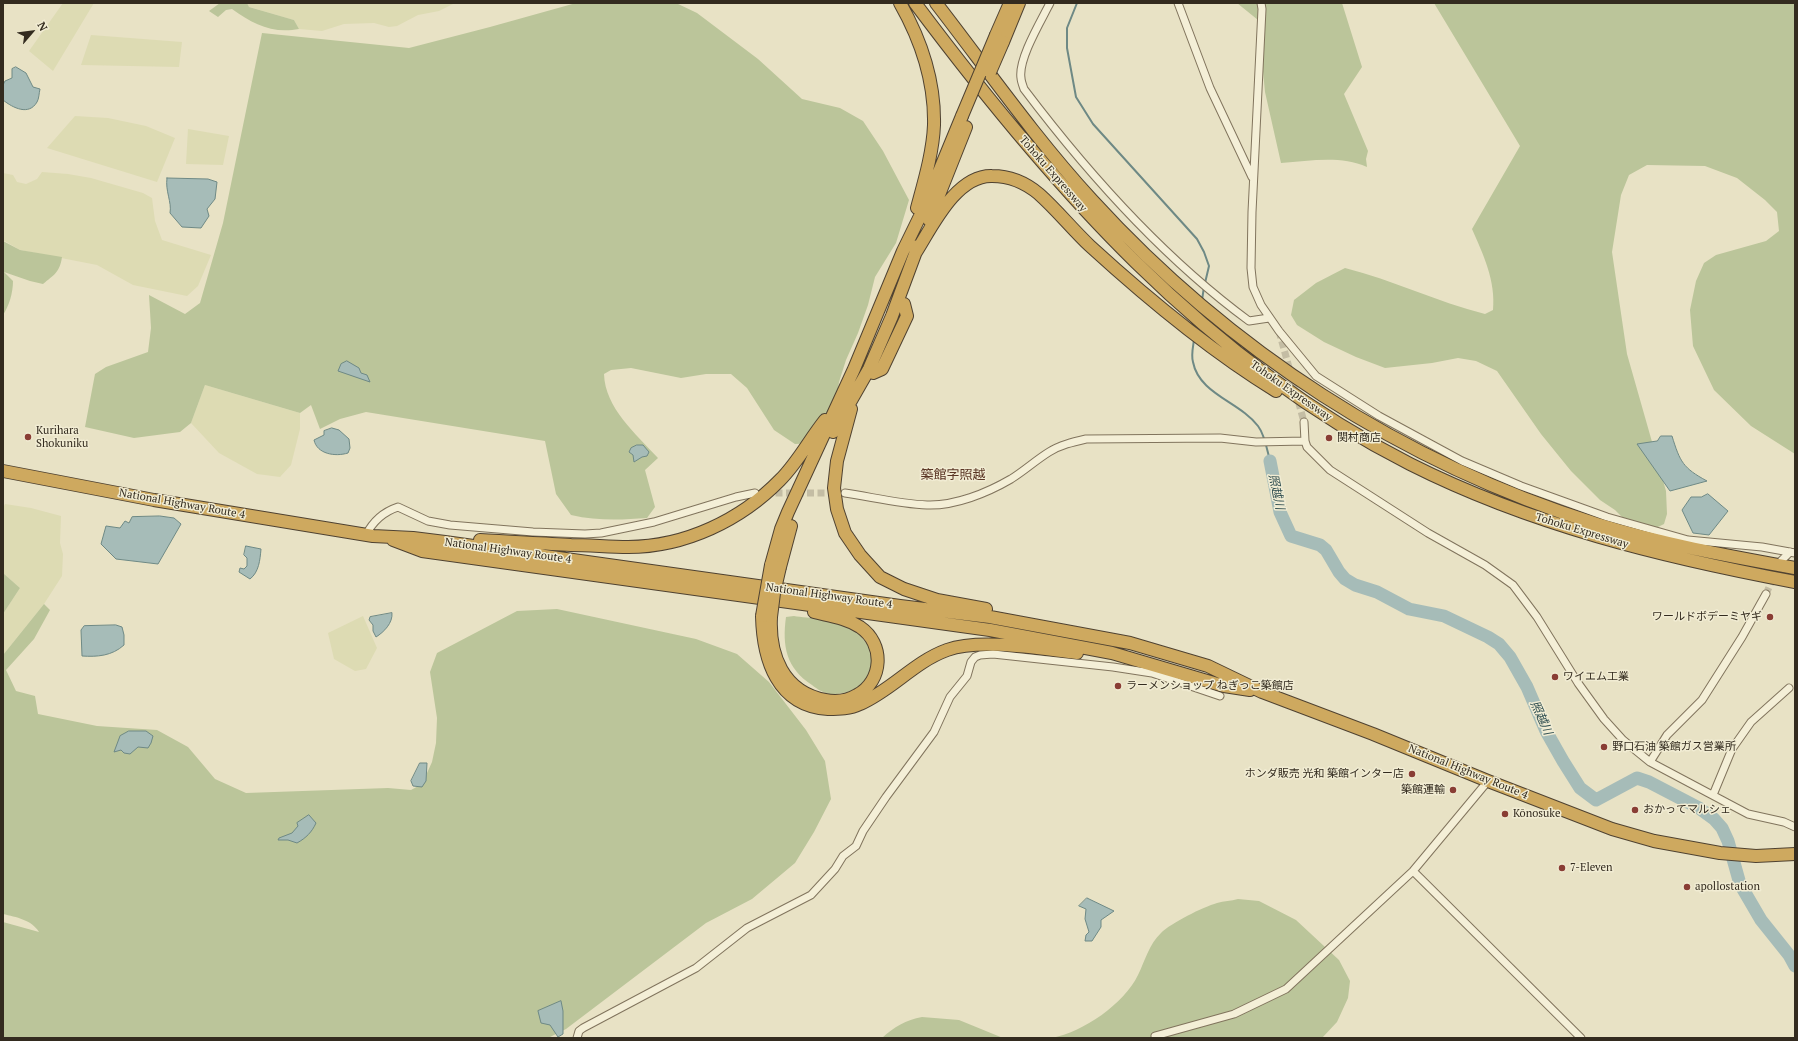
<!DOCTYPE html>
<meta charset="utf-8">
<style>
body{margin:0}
#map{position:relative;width:1798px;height:1041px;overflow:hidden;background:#e8e2c5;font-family:"PT Serif",serif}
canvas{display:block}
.frame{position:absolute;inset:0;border:4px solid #332b1f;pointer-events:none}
.north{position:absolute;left:12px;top:12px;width:40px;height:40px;-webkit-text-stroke:3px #f1ecd3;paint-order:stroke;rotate:62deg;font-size:11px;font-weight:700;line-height:16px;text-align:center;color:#332b1f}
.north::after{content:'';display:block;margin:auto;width:14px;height:18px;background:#332b1f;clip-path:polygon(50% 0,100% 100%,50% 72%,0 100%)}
</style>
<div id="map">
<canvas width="1798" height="1041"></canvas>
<div class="frame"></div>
<div class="north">N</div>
</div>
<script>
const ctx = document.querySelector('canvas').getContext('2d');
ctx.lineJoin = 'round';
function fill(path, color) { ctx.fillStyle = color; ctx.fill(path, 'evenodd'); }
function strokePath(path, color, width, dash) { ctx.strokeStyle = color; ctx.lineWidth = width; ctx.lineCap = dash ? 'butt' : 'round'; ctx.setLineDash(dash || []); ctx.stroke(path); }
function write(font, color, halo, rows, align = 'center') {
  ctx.font = font + ' "PT Serif","Noto Sans JP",serif'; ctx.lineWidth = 3; ctx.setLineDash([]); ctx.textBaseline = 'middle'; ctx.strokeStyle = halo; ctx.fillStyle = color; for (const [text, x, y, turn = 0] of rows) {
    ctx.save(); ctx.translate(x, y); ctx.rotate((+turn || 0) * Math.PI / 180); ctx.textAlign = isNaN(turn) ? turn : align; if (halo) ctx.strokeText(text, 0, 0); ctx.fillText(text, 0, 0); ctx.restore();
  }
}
fill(new Path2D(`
 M 63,3 L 94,3 L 53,71 L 29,51 Z
 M 247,3 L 455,3 L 439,11 L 418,15 L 397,26 L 389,27 L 374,23 L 344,24 L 322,31 L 299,29 L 294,20 L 249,7 Z
 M 91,35 L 182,42 L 179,67 L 81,65 Z
 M 75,116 L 108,118 L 146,126 L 175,138 L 157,182 L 47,148 Z
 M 188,129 L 229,136 L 223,165 L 186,164 Z
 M 42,172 L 68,174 L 91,178 L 143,193 L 152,198 L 155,221 L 162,240 L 211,255 L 198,286 L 187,296 L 133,285 L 97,265 L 20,250 L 3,240 L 3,173 L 13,175 L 17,182 L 26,184 L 37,179 Z
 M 205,385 L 300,413 L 300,429 L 291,465 L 280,477 L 257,474 L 219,453 L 191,423 Z
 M 5,504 L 31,508 L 61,516 L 60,543 L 63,554 L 62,576 L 44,604 L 3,655 L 3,614 L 20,588 L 3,573 L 3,508 Z
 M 363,616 L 377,648 L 366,669 L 355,671 L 334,659 L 328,633 Z`), '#dddbb3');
fill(new Path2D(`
 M 220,3 L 247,3 L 249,7 L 294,20 L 299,29 C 272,34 253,24 232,9 L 226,10 L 218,17 L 209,11 Z
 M 576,3 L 676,3 L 697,13 L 758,59 L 802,99 L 840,108 L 863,121 L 883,151 L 909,200 L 896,243 L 875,277 L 868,305 L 858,333 L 846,360 L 839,382 L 834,419 L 813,443 L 795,444 L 774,430 L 747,388 L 731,374 L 706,374 L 681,378 L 631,368 L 611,370 L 604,374 C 605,408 636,434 658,458 L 645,470 L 655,507 L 647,518 C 621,520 597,521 571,515 L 556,494 L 545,441 L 366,412 L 340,419 L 320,429 L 311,405 L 300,413 L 205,385 L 191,423 L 180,432 L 134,438 L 85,427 L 95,374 L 106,367 L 148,352 L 151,328 L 149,295 L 185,314 L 200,303 L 223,223 L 262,33 L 409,48 L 490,27 Z
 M 1237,3 L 1342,3 L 1362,67 L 1344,94 L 1368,151 L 1366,159 L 1367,167 C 1340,155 1310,161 1281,163 L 1265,92 L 1258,20 Z
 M 1434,3 L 1795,3 L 1795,454 L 1751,426 L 1714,390 L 1693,346 L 1690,310 L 1696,281 L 1704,263 L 1716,255 L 1766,241 L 1779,231 L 1777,212 L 1765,200 L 1737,178 L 1705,166 L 1647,165 L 1629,175 L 1621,195 L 1612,252 L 1627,354 L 1666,491 L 1667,514 L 1664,524 L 1656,528 L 1627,522 L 1615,510 L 1600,500 L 1571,471 L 1541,434 L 1497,371 L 1476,361 L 1458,358 L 1432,363 L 1385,368 L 1356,357 L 1324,342 L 1297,325 L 1291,315 L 1294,300 L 1316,283 L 1345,268 C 1393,280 1437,302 1485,314 L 1493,310 C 1496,281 1483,254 1472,229 L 1520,146 Z
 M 3,241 L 20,250 L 62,257 C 60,272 54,275 43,284 L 30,281 L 4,272 L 13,281 C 13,293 9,306 3,315 Z
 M 3,573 L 20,588 L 3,614 Z
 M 44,604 L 50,610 L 34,639 L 6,670 L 16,691 L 35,696 L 38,714 L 97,726 L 157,730 L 188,747 L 215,779 L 246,793 L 388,788 L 411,790 L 422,784 L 432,762 L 436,743 L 437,718 L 430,672 L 437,653 L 517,611 L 557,609 L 696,639 L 737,654 L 769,682 L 806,730 L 825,761 L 831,799 L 814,832 L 795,863 L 752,899 L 706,923 L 566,1029 L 548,1038 L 3,1038 L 3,922 L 39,932 C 32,920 16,917 3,914 L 3,655 Z
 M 794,616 C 807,618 840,620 850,626 C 857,630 862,638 867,644 C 885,669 861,694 834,694 C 827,695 818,690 812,685 C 786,668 782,646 786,617 Z
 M 1238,899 L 1259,901 L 1296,920 L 1339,960 L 1350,981 L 1348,998 L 1337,1022 L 1322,1038 L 1052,1038 C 1083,1032 1124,1004 1138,975 C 1145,961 1149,944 1161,933 C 1171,923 1203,907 1217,903 C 1224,901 1231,901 1238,899 Z
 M 922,1017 L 959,1020 L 1003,1038 L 882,1038 C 894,1027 906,1020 922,1017 Z`), '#bbc59a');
const water = new Path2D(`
 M 16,67 L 26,73 L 33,87 L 40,89 C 39,93 39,99 37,102 C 29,116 13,108 3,100 L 3,85 L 5,81 L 12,78 L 12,69 Z
 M 167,178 L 208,179 L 217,182 L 215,199 L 207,209 L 209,216 L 201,228 L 182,227 L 170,213 C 172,202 165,191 167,178 Z
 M 347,361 L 359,368 L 361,373 L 367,375 L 370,382 L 338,371 L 341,364 Z
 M 332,428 L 339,430 L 349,439 L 350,448 L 348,453 C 335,457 317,454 314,440 L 324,435 L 324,431 Z
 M 1661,436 L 1672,436 C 1680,462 1683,468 1707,481 L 1670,491 L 1637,444 L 1657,441 Z
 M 637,445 L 643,445 L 649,452 L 647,456 L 642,457 L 634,462 L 633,455 L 629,452 L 631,448 Z
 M 1708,494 L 1728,511 L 1709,535 L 1693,533 L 1682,510 L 1691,497 L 1701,497 Z
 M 160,516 L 174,518 L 181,524 L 158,564 L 116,559 L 101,544 L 106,526 L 120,528 L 125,521 L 129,523 L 132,517 Z
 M 246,546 L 261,549 C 260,560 259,572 250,579 L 239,572 L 240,568 L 244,569 L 247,566 L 247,558 L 244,555 Z
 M 392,613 C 393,623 384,632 376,637 L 373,631 L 373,625 L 369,620 L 370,617 Z
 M 116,625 L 122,627 L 124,635 L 124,645 C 112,656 97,657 82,656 L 81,630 L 84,626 Z
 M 129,731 L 146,731 L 153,736 L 151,743 L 148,748 L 138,747 L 130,754 L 124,753 L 121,750 L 114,752 L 120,736 Z
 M 420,763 L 427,763 L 426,781 L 422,787 L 413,786 L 411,781 Z
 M 309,815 L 316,823 C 312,832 306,838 297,843 L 288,840 L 278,840 L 279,838 L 292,833 L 298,826 L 297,823 Z
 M 1087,898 L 1114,911 L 1101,920 L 1101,927 L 1092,941 L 1085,941 L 1086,935 L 1089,932 L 1085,919 L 1086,909 L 1079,906 Z
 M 561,1001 L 563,1011 L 563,1034 L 558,1037 L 550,1025 L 541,1023 L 538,1011 Z`);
fill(water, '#a6bcb8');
strokePath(water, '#6e8985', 1);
strokePath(new Path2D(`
 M 1077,3 L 1067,28 L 1067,48 L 1076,97 L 1093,124 L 1197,239 L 1204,252 L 1209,266 L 1205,283
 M 1202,300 L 1204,287
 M 1194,340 C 1193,347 1191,355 1193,362 C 1199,394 1240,402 1258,426 C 1265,435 1267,450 1270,461`), '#6e8985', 2);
strokePath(new Path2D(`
 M 1270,461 L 1280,512 L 1291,536 L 1320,545 L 1326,550 L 1339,572 L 1345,579 L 1355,585 L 1377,592 L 1409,609 L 1444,616 L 1488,637 L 1499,644 L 1510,657 L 1527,687 L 1546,731 L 1563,761 L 1580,788 L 1596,800 L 1637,778 L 1649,782 L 1699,808 L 1714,819 L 1722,828 L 1728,841 L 1740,884 L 1761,920 L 1789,955 L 1795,966`), '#a6bcb8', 13);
strokePath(new Path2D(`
 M 1279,331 L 1304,422
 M 765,493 L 838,493
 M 1766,594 L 1774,576`), '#c4bda4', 7, [7, 3.5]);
const street = new Path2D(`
 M 1050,3 C 1041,21 1018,59 1021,78 C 1021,81 1023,86 1024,89 C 1089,175 1162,257 1249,321 L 1269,318
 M 1178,3 L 1210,88 L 1252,177
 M 1261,3 L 1262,9 L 1252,212 L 1251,268 L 1253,287 L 1261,305 L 1279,331 L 1316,376 L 1379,416 L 1462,461 L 1521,486 L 1607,517 L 1688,540 L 1762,547 L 1795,553
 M 1304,422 L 1305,441 L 1307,447 L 1330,470 L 1428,533 L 1485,565 L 1513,585 L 1537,617 L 1578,683 L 1604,719 L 1623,740 L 1650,762 L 1748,814 L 1784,822 L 1795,827
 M 845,493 C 872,497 900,504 927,505 C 955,506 987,493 1011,479 C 1024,471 1036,460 1049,452 C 1060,445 1073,442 1086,439 L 1220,438 L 1256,442 L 1305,441
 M 366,535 C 373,521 383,512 398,507 L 428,521 L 450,525 L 533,532 L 585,534 L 601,533 L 654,522 L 736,497 L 755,493
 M 1781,561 L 1790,552
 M 1650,762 L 1667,735 L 1702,700 L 1742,637 L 1766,594
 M 1713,795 L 1732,749 L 1751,722 L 1789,688
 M 1413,871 L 1581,1038
 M 1155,1036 L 1234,1014 L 1286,989 L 1413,871 L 1488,781
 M 577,1038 L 579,1031 L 583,1028 L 696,968 L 747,928 L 811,895 L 835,869 L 843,856 L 856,846 L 863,831 L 886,797 L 934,732 L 950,697 L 967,676 L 971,662 L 975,657 L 980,655 L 993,654 L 1113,667 L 1152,673 L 1220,696`);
const highway = new Path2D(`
 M 900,3 C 921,40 935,83 934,125 C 933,152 924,182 917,208
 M 915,3 C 1052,186 1203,359 1410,464 C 1531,525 1662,557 1795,582
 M 936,3 C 987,69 1035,138 1092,200 C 1229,350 1402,463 1597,524 C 1662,544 1729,556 1795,568
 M 996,35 L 1010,3
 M 1003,42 L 1019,3
 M 929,220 L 966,127
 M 916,252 C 932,227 956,175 992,176 C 1009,176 1026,183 1039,194 C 1057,210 1072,229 1090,246 C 1148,299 1209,350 1276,391
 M 873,373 L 882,369 L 907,316 L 904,304
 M 851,409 L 837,461 L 834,488 L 837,509 L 845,533 L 860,555 L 880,577 L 904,589 L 937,600 L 986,609
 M 833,432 L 869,369 L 892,316 L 918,246
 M 3,471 L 154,500 L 373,536 L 413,538 L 445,542 L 900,606 L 990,617 L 1130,643 L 1208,666 L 1262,692 L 1373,734 L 1488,781 L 1612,829 L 1654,841 L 1720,853 L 1756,856 L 1795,854
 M 393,540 L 422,551 L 990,630 L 1112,653 L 1224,686 L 1250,690
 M 480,540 C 511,542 541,543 571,545 C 590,545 609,547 628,547 C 685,547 741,520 780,480 C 798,462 809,440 825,420
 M 771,565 L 781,529 L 788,512 L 854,369 L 903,251 L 924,208 L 962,116
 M 780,567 L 791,526
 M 762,616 C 763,659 777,706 828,709 C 839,709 850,709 860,704 C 892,690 914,662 947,650 C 981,638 1041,649 1077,653
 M 771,617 C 769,655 783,692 825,700 C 835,702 847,701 857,695 C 883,681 885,644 860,627 C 846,618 830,616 814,612`);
strokePath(street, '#81745d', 9);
strokePath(highway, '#4f4231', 14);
strokePath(street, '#f4efd7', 7);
strokePath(highway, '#cea95f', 12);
const highwayBridge = new Path2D(`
 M 990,72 L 1003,42
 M 962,116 L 996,35
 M 762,616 L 771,565
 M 771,617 L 774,593 L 780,567`);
strokePath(highwayBridge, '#4f4231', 14, []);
strokePath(highwayBridge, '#cea95f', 12);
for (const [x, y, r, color] of [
 [28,437,4,"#893d34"],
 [1329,438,4,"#893d34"],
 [1770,617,4,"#893d34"],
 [1555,677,4,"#893d34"],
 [1118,686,4,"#893d34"],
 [1604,747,4,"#893d34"],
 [1412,774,4,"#893d34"],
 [1453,790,4,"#893d34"],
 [1635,810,4,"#893d34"],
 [1505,814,4,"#893d34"],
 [1562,868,4,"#893d34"],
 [1687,887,4,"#893d34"]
]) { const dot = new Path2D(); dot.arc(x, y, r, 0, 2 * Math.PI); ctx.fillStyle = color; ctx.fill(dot); strokePath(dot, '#f1ecd3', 1.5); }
write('11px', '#332b1f', '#f1ecd3', [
 ["Tohoku Expressway",1053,174,49],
 ["Tohoku Expressway",1291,391,35],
 ["National Highway Route 4",182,504,10],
 ["Tohoku Expressway",1582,531,17],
 ["National Highway Route 4",508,551,8],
 ["National Highway Route 4",829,596,8],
 ["National Highway Route 4",1468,772,22]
]);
write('11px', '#332b1f', '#f1ecd3', [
 ["Kurihara",36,431],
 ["Shokuniku",36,444],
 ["関村商店",1337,438],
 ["ワールドボデーミヤギ",1762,617,"right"],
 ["ワイエム工業",1563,677],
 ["ラーメンショップ ねぎっこ築館店",1126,686],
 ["野口石油 築館ガス営業所",1612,747],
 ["ホンダ販売 光和 築館インター店",1404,774,"right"],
 ["築館運輸",1445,790,"right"],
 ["おかってマルシェ",1643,810],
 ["Kōnosuke",1513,814],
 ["7-Eleven",1570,868],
 ["apollostation",1695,887]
], 'left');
write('italic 12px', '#304f51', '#f1ecd3', [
 ["照越川",1276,492,78],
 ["照越川",1541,718,66]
]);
write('13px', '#5a3524', '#f1ecd3', [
 ["築館字照越",953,475]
]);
</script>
